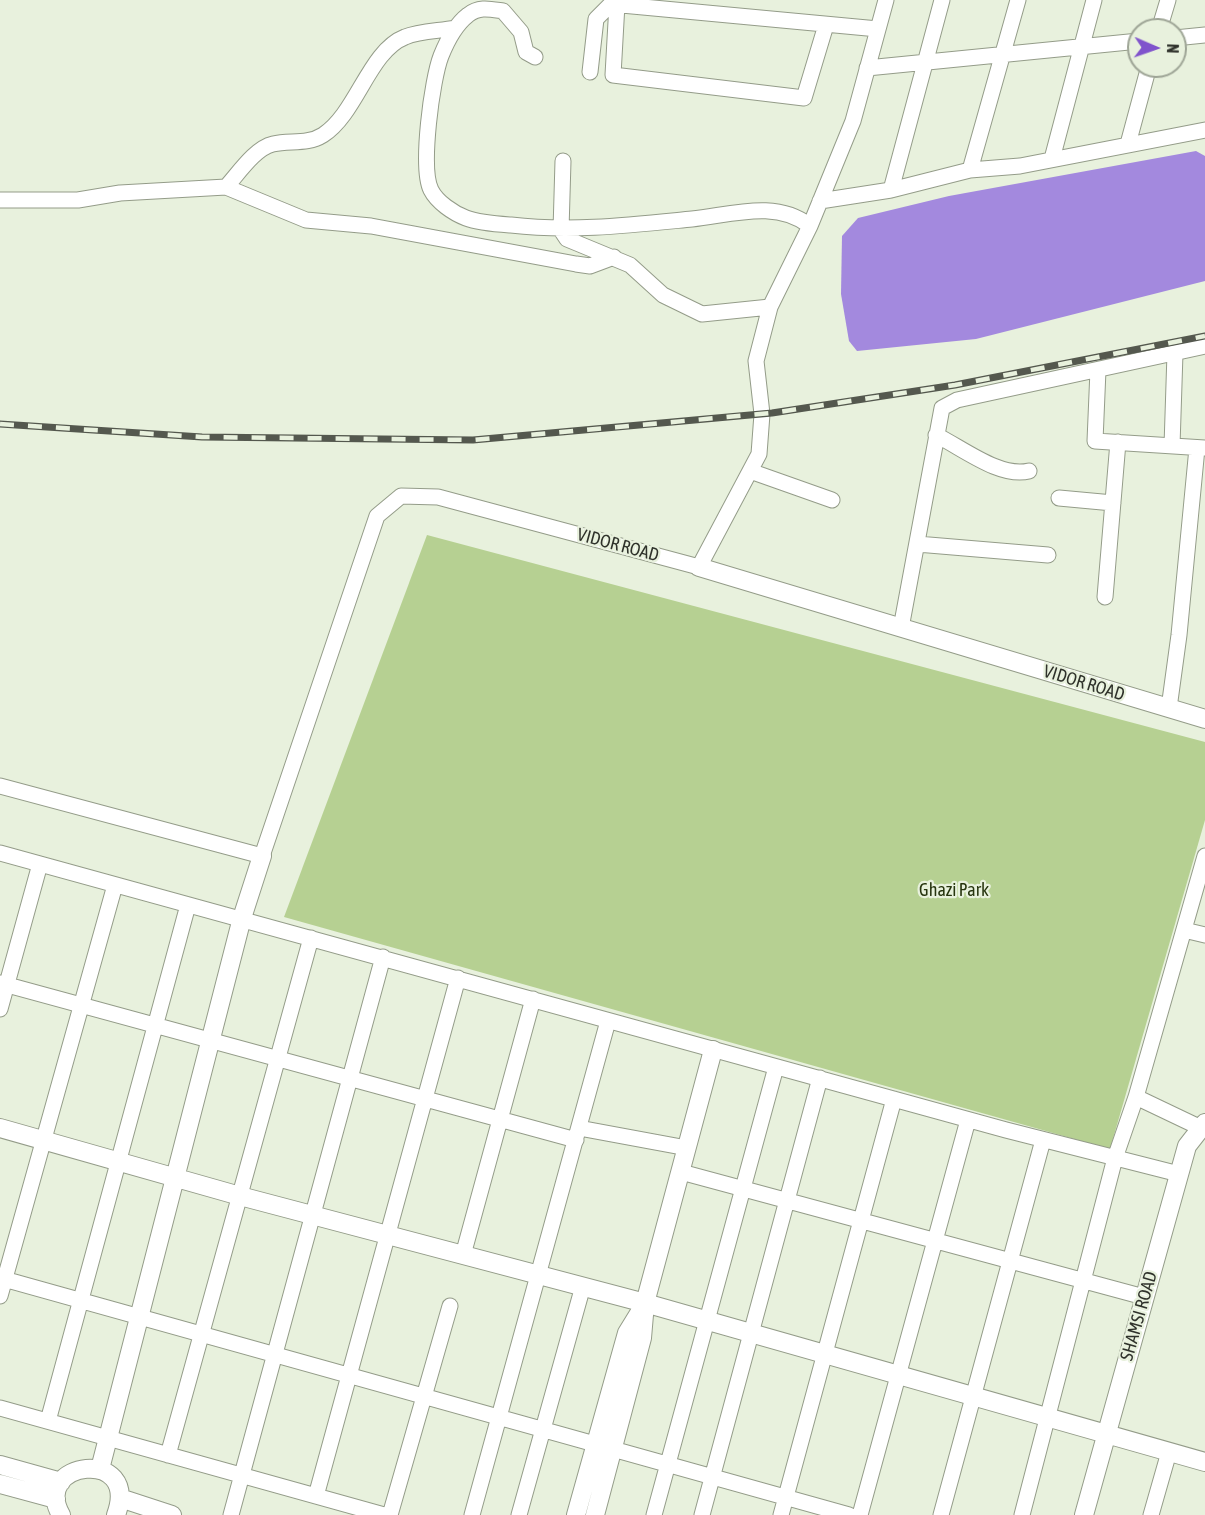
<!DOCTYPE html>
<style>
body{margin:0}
#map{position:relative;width:1205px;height:1515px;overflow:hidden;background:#e8f1dd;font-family:"Asap Condensed",sans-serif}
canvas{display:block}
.north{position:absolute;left:1127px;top:18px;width:60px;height:60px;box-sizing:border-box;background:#e8f1dd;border:2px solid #9ea596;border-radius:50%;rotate:92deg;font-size:16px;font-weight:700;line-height:24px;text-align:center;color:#2f322b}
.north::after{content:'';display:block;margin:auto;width:21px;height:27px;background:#8053cc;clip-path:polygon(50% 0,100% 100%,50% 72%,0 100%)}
</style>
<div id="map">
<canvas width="1205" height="1515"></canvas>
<div class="north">N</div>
</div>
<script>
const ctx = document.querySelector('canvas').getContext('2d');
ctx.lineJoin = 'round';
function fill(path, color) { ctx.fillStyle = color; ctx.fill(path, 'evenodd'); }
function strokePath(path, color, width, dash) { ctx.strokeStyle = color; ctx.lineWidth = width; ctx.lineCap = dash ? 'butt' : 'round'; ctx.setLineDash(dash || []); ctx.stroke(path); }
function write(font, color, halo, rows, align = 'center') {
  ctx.font = font + ' "Asap Condensed",sans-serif'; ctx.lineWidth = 4.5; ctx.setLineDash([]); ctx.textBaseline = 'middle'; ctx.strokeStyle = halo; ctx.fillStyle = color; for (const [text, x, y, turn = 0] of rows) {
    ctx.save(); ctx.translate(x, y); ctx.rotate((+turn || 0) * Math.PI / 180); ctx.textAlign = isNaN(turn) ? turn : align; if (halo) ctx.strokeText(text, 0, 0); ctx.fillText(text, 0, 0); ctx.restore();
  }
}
fill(new Path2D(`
 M 427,535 L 1205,742 L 1205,820 L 1110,1149 L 284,917 Z`), '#b6d092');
fill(new Path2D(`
 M 1196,151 L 1205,156 L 1205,281 L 976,339 L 857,351 L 849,341 L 841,294 L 842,236 L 858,218 L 949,196 Z`), '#a389de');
const minor = new Path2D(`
 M 617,4 L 613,75 L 804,98 L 826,25
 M 1159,30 L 1168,0
 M 1175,38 L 1205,35
 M 535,57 L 526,52 L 521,32 L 503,11 C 490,9 479,6 468,15 C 455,25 447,41 441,56 C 432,79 420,168 431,190 C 437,202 453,213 466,218 C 479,223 496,224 511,225 C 572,232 631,225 692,219 C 731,215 776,199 810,226
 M 867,68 L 1139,41
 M 590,72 L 596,19 L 611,4 L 878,29
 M 1128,144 L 1149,66
 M 1052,159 L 1094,0
 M 563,161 L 561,230 L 567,239 L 630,265 L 663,295 L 702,314 L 770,307
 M 970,170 L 1018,0
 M 226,187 C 238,174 255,148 273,144 C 290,140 307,145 323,135 C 357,113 369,51 405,37 C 419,31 439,31 455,28
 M 891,190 L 942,0
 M 0,200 L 78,200 L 120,193 L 226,187 L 306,220 L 371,226 L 576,264 L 590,266 L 614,257
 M 820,201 L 891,190 L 970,170 L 1020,166 L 1205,130
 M 1098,370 L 1095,441 L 1205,448
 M 936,435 C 964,449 1000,478 1029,471
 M 1172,446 L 1175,353
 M 750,471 L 832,500
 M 1059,498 L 1113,503
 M 917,544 L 1048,555
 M 1105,597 L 1118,442
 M 901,628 L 942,408 L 957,400 L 1205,346
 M 1169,708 L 1179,635 L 1197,448
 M 0,786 L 262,856 L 377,516 L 401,496 L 438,497 L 699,567 L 759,454 L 762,414 L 756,361 L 770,307 L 810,226 L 853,121 L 886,0
 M 0,853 L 1006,1130 L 1179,1174
 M 1184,930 L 1205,935
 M 0,983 L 576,1140
 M 0,1009 L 40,864
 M 1136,1097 L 1201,1128
 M 579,1128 L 687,1148
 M 681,1172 L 1144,1297
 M 463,1255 L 533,999
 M 0,1278 L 849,1515
 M 0,1296 L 115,885
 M 0,1408 L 384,1515
 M 48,1421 L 188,905
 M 168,1455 L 311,938
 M 316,1496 L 458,978
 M 231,1515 L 383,957
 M 390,1515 L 450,1306
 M 472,1515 L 608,1021
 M 519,1515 L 583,1286
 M 654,1515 L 776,1067
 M 702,1515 L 820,1078
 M 781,1515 L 894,1099
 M 860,1515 L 968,1120
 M 941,1515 L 1043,1140
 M 1022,1515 L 1115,1158 L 1136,1097 L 1205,856
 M 1151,1515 L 1169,1452`);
const tertiary = new Path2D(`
 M 699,567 L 1205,719
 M 0,1128 L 240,1196 L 645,1303 L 1205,1462
 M 0,1465 L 61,1482
 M 100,1469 L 242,918 L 262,856
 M 0,1484 L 56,1499
 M 120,1498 L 172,1515
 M 61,1515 C 30,1461 141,1446 116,1515
 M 576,1515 L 627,1333 L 643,1307
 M 595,1515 L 642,1338 L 645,1303 L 713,1050
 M 1084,1515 L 1187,1146 L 1205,1123`);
strokePath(minor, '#949c89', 17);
strokePath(tertiary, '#949c89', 20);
strokePath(minor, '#fff', 15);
strokePath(tertiary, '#fff', 18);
const rail = new Path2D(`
 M 0,424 L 202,437 L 473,440 L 772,413 L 955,385 L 1205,336`);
strokePath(rail, '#54584e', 7);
strokePath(rail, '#e8f1dd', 4.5, [14]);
write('18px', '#2f322b', '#e8f1dd', [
 ["VIDOR ROAD",618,545,15],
 ["VIDOR ROAD",1084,683,17],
 ["SHAMSI ROAD",1139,1316,-74]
]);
write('18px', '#27350f', '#e8f1dd', [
 ["Ghazi Park",954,890]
]);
</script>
